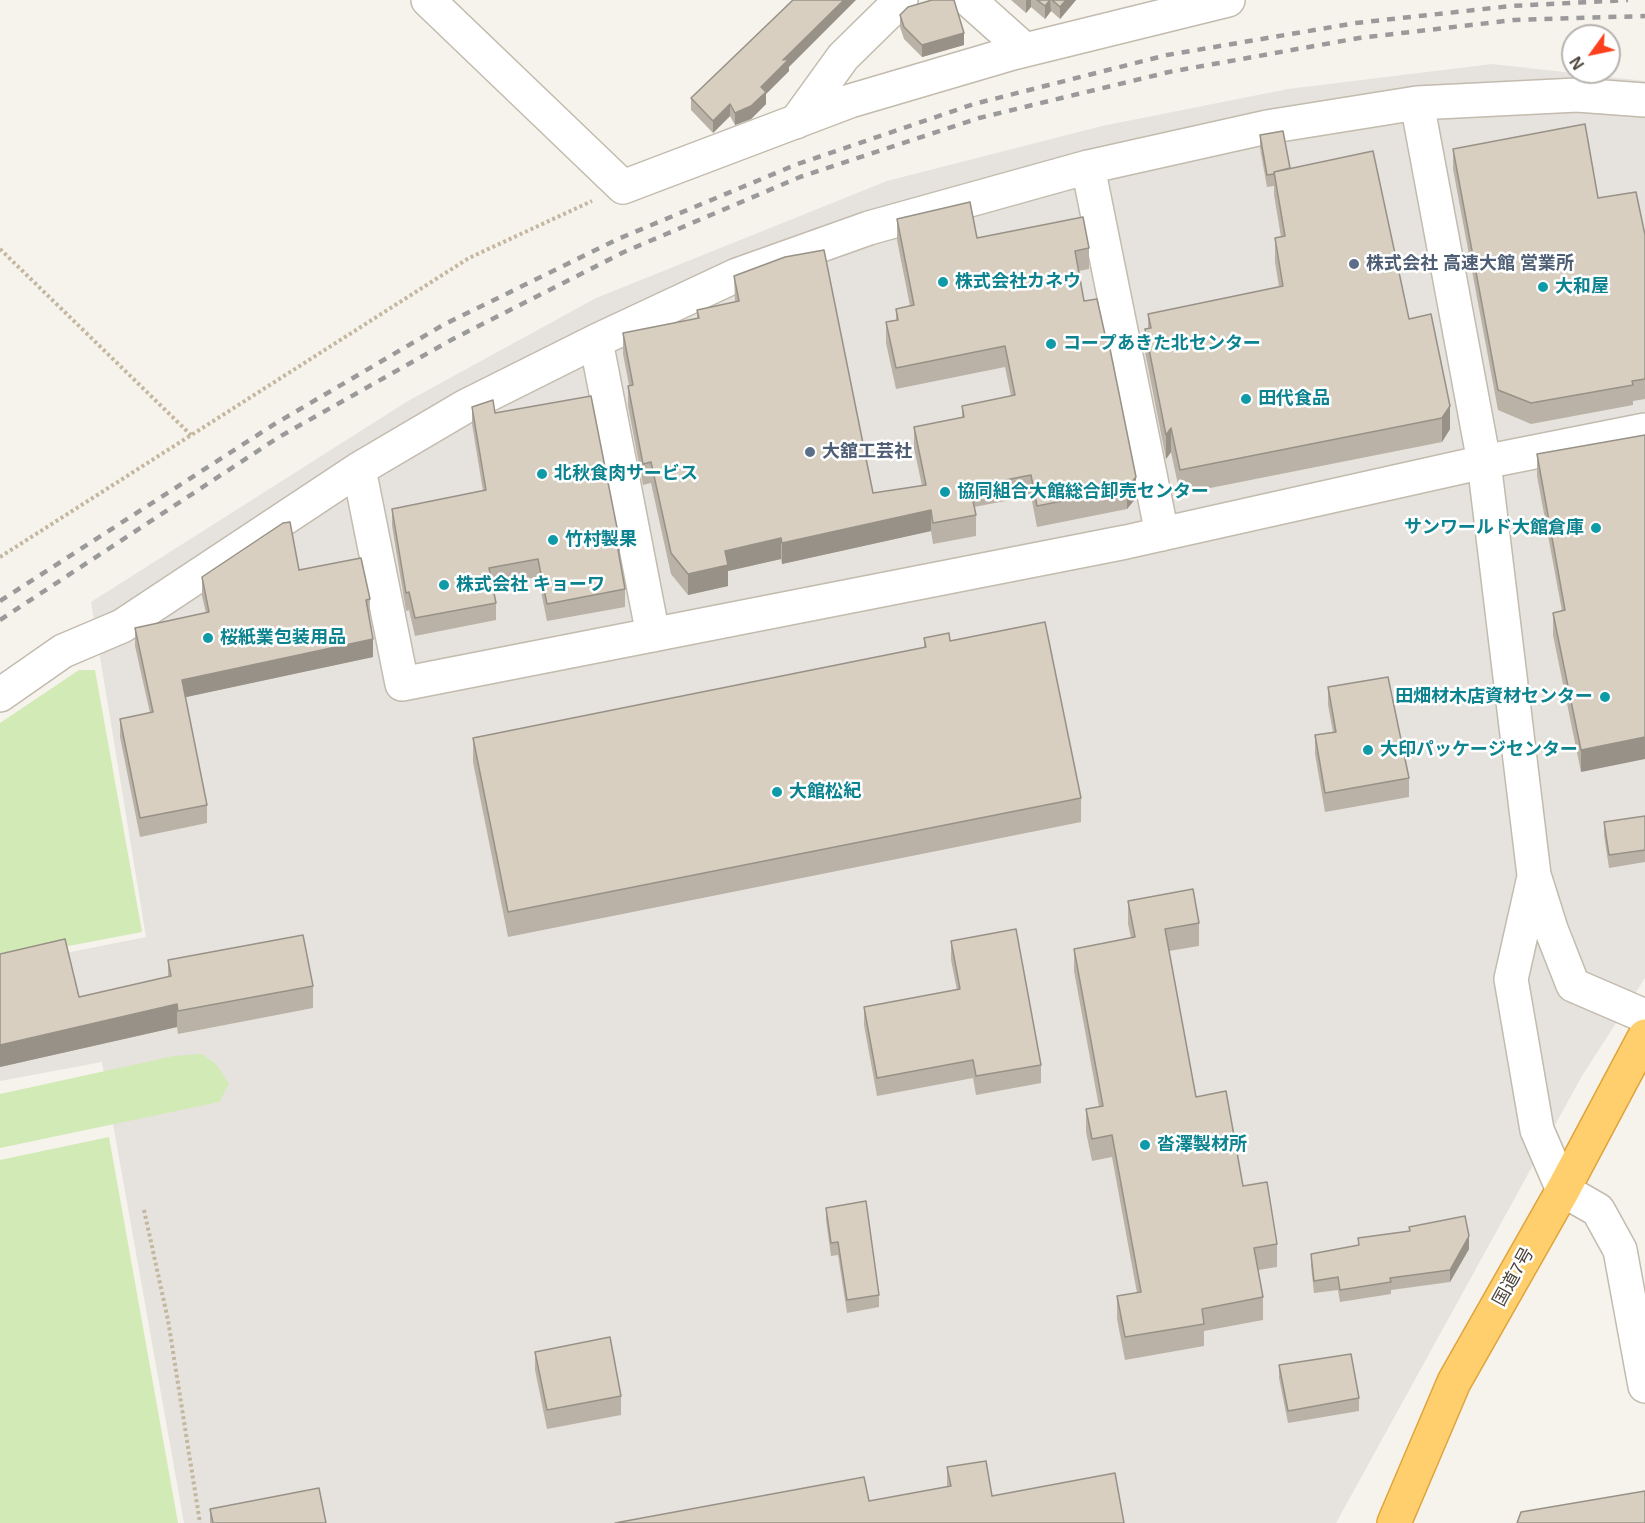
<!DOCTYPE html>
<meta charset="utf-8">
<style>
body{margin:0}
#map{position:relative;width:1645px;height:1523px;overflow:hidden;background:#f6f3ec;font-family:Helvetica,sans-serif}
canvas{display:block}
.north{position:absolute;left:1561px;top:24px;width:60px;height:60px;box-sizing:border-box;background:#fff;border:2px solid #b7b4b0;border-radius:50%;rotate:237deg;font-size:16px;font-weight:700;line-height:24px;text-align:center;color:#4b4439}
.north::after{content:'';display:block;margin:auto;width:21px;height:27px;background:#fc3f1d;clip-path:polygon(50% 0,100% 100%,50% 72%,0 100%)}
</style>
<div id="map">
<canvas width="1645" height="1523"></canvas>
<div class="north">N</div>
</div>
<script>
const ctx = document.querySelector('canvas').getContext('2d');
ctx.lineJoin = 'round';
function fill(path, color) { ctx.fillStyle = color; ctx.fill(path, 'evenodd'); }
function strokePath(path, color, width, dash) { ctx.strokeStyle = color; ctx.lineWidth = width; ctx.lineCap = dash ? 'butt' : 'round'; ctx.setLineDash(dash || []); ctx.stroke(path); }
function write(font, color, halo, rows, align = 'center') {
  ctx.font = font + ' Helvetica,"Noto Sans JP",sans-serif'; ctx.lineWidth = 5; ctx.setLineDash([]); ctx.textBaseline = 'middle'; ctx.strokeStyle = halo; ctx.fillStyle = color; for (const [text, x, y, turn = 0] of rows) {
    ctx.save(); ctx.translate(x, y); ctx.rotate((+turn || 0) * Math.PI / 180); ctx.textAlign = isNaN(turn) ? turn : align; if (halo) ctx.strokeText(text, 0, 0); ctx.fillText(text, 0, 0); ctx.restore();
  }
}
fill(new Path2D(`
 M 1492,64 L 1645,81 L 1645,978 L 1582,1076 L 1336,1523 L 184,1523 L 102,1062 L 0,1081 L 0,966 L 146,937 L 91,602 L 408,401 L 596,298 L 887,181 L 1102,126 L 1288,89 Z`), '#e6e2dd');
fill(new Path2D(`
 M 79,670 L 95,670 L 142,932 L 0,959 L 0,723 Z
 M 202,1054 L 217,1065 L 229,1084 L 219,1102 L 0,1148 L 0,1094 L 174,1056 Z
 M 109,1137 L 178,1523 L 0,1523 L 0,1160 Z`), '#d2eab5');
const minor = new Path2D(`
 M 428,0 L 623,187 L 850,101 L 1013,53 L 1228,0
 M 969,0 L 1025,50
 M 1417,103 L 1484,462 L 1534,875 L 1551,929 L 1573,985 L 1645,1016
 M 796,122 L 843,57 L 901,0
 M 1088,167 L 1162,534
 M 596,341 L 653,635
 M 359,469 L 402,684 L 1126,542 L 1484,462 L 1645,430
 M 0,695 L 63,651 L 122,626 L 359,469 L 466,406 L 596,341 L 737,275 L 869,228 L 1088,167 L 1267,127 L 1417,103 L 1577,95 L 1645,100
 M 1534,877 L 1511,979 L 1537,1130 L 1563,1190 L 1598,1210 L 1620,1250 L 1645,1386`);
const highway = new Path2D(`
 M 1394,1523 L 1454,1382 L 1563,1190 L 1645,1036`);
strokePath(minor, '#c2bbae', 36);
strokePath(highway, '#e0a43c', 36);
strokePath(new Path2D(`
 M 0,249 L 191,435
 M 0,557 L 469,258 L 592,201
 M 144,1210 L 168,1320 L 200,1523`), '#c4b79f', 4, [3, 3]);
strokePath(minor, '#fff', 33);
strokePath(highway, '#ffcf6e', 33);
strokePath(new Path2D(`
 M 0,601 L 273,425 L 443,325 L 618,239 L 795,165 L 974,104 L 1167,55 L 1356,23 L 1511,6 L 1628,0
 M 0,620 L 279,437 L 453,339 L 624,252 L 800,177 L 979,118 L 1169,72 L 1359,38 L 1514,20 L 1645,16`), '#9a9a9a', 4.5, [8, 8]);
fill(new Path2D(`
 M 1011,0 L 1076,0 L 1060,19 L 1051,11 L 1045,19 L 1031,7 L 1026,13 Z
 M 900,15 L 964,45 L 922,57 L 904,39 L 900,27 Z
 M 789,67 L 789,71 L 766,94 L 766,104 L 751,119 L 735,125 L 730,116 L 713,133 L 691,110 L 691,98 Z
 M 1260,135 L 1290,168 L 1409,319 L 1450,429 L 1442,442 L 1180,494 L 1171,452 L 1166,459 L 1145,352 L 1145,329 L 1148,328 L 1148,314 L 1279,287 L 1275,262 L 1275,238 L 1281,237 L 1274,195 L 1274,186 L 1267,187 L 1260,148 Z
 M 1453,149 L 1598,198 L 1645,235 L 1645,399 L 1633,401 L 1633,405 L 1531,424 L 1498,410 L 1453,169 Z
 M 897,219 L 977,238 L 1089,248 L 1089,269 L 1079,271 L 1084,301 L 1136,498 L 1127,509 L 1037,527 L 1031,496 L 974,507 L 976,515 L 976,536 L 933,544 L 931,531 L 782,564 L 781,559 L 728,571 L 728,586 L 688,595 L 671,574 L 651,483 L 643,485 L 628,406 L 628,386 L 629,385 L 623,354 L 623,333 L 697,319 L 697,310 L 735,302 L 734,276 L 873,493 L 922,486 L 914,448 L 914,427 L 962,418 L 962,406 L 1011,396 L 1005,367 L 896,389 L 886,343 L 886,322 L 896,320 L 896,309 L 910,306 L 897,240 Z
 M 472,407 L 495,413 L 620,543 L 620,558 L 625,589 L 625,607 L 547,621 L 538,577 L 492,585 L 496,603 L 496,620 L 415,636 L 409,610 L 406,611 L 392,526 L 392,509 L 483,491 L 472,424 Z
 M 1645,435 L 1581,772 L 1553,635 L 1553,613 L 1562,611 L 1537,476 L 1537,454 Z
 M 299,570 L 370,599 L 369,618 L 373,657 L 185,697 L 207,805 L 207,823 L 140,837 L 120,737 L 120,719 L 150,713 L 135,646 L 135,628 L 206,613 L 202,596 L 202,577 Z
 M 924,638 L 950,641 L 1081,798 L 1081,822 L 508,937 L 473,762 L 473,738 L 924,648 Z
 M 1328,687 L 1409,778 L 1409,797 L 1325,812 L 1315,754 L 1315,735 L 1333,732 L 1328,705 Z
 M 1645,816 L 1645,862 L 1609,868 L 1604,835 L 1604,822 Z
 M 1128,901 L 1199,923 L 1199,946 L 1169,951 L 1196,1097 L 1243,1186 L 1277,1244 L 1277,1267 L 1258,1270 L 1263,1297 L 1263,1320 L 1204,1331 L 1204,1346 L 1125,1360 L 1117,1319 L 1117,1296 L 1137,1293 L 1112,1157 L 1092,1161 L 1086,1132 L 1086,1109 L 1099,1107 L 1074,971 L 1074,949 L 1131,938 L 1128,924 Z
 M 951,941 L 1041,1065 L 1041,1083 L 976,1095 L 973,1078 L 877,1096 L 864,1025 L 864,1007 L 957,990 L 951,960 Z
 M 0,954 L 79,997 L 168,977 L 168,960 L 313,986 L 313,1008 L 178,1034 L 177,1027 L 0,1067 Z
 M 826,1208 L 879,1295 L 879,1307 L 847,1313 L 838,1255 L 831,1256 L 826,1220 Z
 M 1409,1227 L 1469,1249 L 1450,1282 L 1391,1290 L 1391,1294 L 1340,1302 L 1338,1290 L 1314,1293 L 1311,1266 L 1311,1254 L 1358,1245 L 1358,1238 L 1409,1231 Z
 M 535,1352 L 621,1396 L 621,1415 L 547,1429 L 535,1370 Z
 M 1279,1365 L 1359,1398 L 1359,1411 L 1288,1423 L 1279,1378 Z
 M 947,1467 L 992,1496 L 869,1501 L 947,1487 Z
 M 210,1509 L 326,1523 L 210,1523 Z`), '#bab2a6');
fill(new Path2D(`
 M 844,0 L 856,0 L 789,67 L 789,71 L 766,94 L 766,104 L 751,119 L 735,125 L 735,113 L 761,87 L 783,60 Z
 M 1026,0 L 1031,0 L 1031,7 L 1026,13 Z
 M 1050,0 L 1051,11 L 1045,19 L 1045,6 Z
 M 1066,0 L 1076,0 L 1060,19 L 1060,7 Z
 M 964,33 L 964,45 L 922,57 L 922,45 Z
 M 730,104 L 730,116 L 713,133 L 713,121 Z
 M 1450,406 L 1450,429 L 1442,442 L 1442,418 Z
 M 1171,428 L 1171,452 L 1166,459 L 1166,435 Z
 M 1136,477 L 1136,498 L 1127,509 L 1127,488 Z
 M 931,510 L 931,531 L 782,564 L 782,543 Z
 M 781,538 L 781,559 L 728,571 L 728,586 L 688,595 L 688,574 L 725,551 Z
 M 373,639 L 373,657 L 182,698 L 182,680 Z
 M 1645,737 L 1645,759 L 1581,772 L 1581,750 Z
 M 177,1004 L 177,1027 L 0,1067 L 0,1045 Z
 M 1469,1236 L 1469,1249 L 1450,1282 L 1450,1270 Z`), '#979187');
const building = new Path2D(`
 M 793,0 L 844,0 L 783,60 L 789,59 L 761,87 L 766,92 L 751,106 L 735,113 L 730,104 L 713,121 L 691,98 Z
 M 932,0 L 954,0 L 964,33 L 922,45 L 904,27 L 900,15 L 908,7 Z
 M 1037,0 L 1050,0 L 1045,6 Z
 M 1052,0 L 1066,0 L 1060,7 Z
 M 1585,124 L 1598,198 L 1636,192 L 1645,235 L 1645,379 L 1632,381 L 1633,385 L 1531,403 L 1498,390 L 1453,149 Z
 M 1283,131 L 1290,168 L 1274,172 L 1274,174 L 1267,175 L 1260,135 Z
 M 1373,151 L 1409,319 L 1431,314 L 1450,406 L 1442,418 L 1180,470 L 1171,428 L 1166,435 L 1145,329 L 1151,328 L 1148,314 L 1283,286 L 1275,238 L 1285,236 L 1274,172 Z
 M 970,202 L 977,238 L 1083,217 L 1089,248 L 1075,251 L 1084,301 L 1097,299 L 1106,339 L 1108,339 L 1136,477 L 1127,488 L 1037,506 L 1031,475 L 970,487 L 976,515 L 933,523 L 931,510 L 782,543 L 781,538 L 725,551 L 728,565 L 688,574 L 671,553 L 651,462 L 643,464 L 628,386 L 633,385 L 623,333 L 699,318 L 697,310 L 739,301 L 734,276 L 785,257 L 824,250 L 873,493 L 926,485 L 914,427 L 964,417 L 962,406 L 1015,395 L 1005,346 L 896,368 L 886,322 L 898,320 L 896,309 L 914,305 L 897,219 Z
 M 591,396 L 620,543 L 617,544 L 625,589 L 547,604 L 538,559 L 489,568 L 496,603 L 415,618 L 409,592 L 406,593 L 392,509 L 486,490 L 472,407 L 493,400 L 495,413 Z
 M 1645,435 L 1645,737 L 1581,750 L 1553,613 L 1565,610 L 1537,454 Z
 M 290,522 L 299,570 L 361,558 L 370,599 L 366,600 L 373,639 L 182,680 L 207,805 L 140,818 L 120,719 L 153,712 L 135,628 L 209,612 L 202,577 L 283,523 Z
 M 1045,622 L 1081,798 L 508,912 L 473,738 L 926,647 L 924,638 L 949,633 L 950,641 Z
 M 1388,677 L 1409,778 L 1325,793 L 1315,735 L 1336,732 L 1328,687 Z
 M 1645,816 L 1645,850 L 1609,855 L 1604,822 Z
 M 1193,889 L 1199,923 L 1165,929 L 1196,1097 L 1226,1091 L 1243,1186 L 1267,1182 L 1277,1244 L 1254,1248 L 1263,1297 L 1202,1309 L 1204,1324 L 1125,1337 L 1117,1296 L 1141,1292 L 1112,1135 L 1092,1139 L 1086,1109 L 1103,1106 L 1074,949 L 1135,937 L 1128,901 Z
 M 1016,929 L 1041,1065 L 976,1076 L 973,1060 L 877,1078 L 864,1007 L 960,989 L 951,941 Z
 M 303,935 L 313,986 L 178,1011 L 177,1004 L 0,1045 L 0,954 L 65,939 L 79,997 L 171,976 L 168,960 Z
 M 866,1201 L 879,1295 L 847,1300 L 838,1242 L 831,1243 L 826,1208 Z
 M 1465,1216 L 1469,1236 L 1450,1270 L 1390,1278 L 1391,1282 L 1340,1290 L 1338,1277 L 1314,1281 L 1311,1254 L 1359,1245 L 1358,1238 L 1410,1231 L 1409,1227 Z
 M 610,1337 L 621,1396 L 547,1410 L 535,1352 Z
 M 1351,1354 L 1359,1398 L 1288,1411 L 1279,1365 Z
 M 986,1461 L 992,1496 L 1115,1473 L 1124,1523 L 615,1523 L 864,1477 L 869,1501 L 951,1486 L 947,1467 Z
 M 319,1488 L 326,1523 L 213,1523 L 210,1509 Z
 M 1645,1491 L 1645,1523 L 1517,1523 L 1521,1512 Z`);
fill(building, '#d8cfc1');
strokePath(building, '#979187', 1.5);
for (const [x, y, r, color] of [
 [1354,264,6,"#5c6f8a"],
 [943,282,6,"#0f9aa8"],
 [1543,287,6,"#0f9aa8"],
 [1051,344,6,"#0f9aa8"],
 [1246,399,6,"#0f9aa8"],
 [810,452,6,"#5c6f8a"],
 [542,474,6,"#0f9aa8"],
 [945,492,6,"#0f9aa8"],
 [1596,528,6,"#0f9aa8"],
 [553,540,6,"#0f9aa8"],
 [444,585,6,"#0f9aa8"],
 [208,638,6,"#0f9aa8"],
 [1605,697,6,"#0f9aa8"],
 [1368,750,6,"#0f9aa8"],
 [777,792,6,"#0f9aa8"],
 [1145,1145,6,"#0f9aa8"]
]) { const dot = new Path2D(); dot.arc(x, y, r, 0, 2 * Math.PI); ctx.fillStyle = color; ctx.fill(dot); strokePath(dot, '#fff', 2); }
write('bold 18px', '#4e5e75', '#fff', [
 ["株式会社 高速大館 営業所",1366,264],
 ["大舘工芸社",822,452]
], 'left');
write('bold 18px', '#0d838f', '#fff', [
 ["株式会社カネウ",955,282],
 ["大和屋",1555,287],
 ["コープあきた北センター",1063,344],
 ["田代食品",1258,399],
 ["北秋食肉サービス",554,474],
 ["協同組合大館総合卸売センター",957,492],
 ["サンワールド大館倉庫",1584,528,"right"],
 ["竹村製果",565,540],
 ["株式会社 キョーワ",456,585],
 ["桜紙業包装用品",220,638],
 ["田畑材木店資材センター",1593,697,"right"],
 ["大印パッケージセンター",1380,750],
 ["大館松紀",789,792],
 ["沓澤製材所",1157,1145]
], 'left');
write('18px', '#4b4439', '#fff', [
 ["国道7号",1514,1277,-61]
]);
</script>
